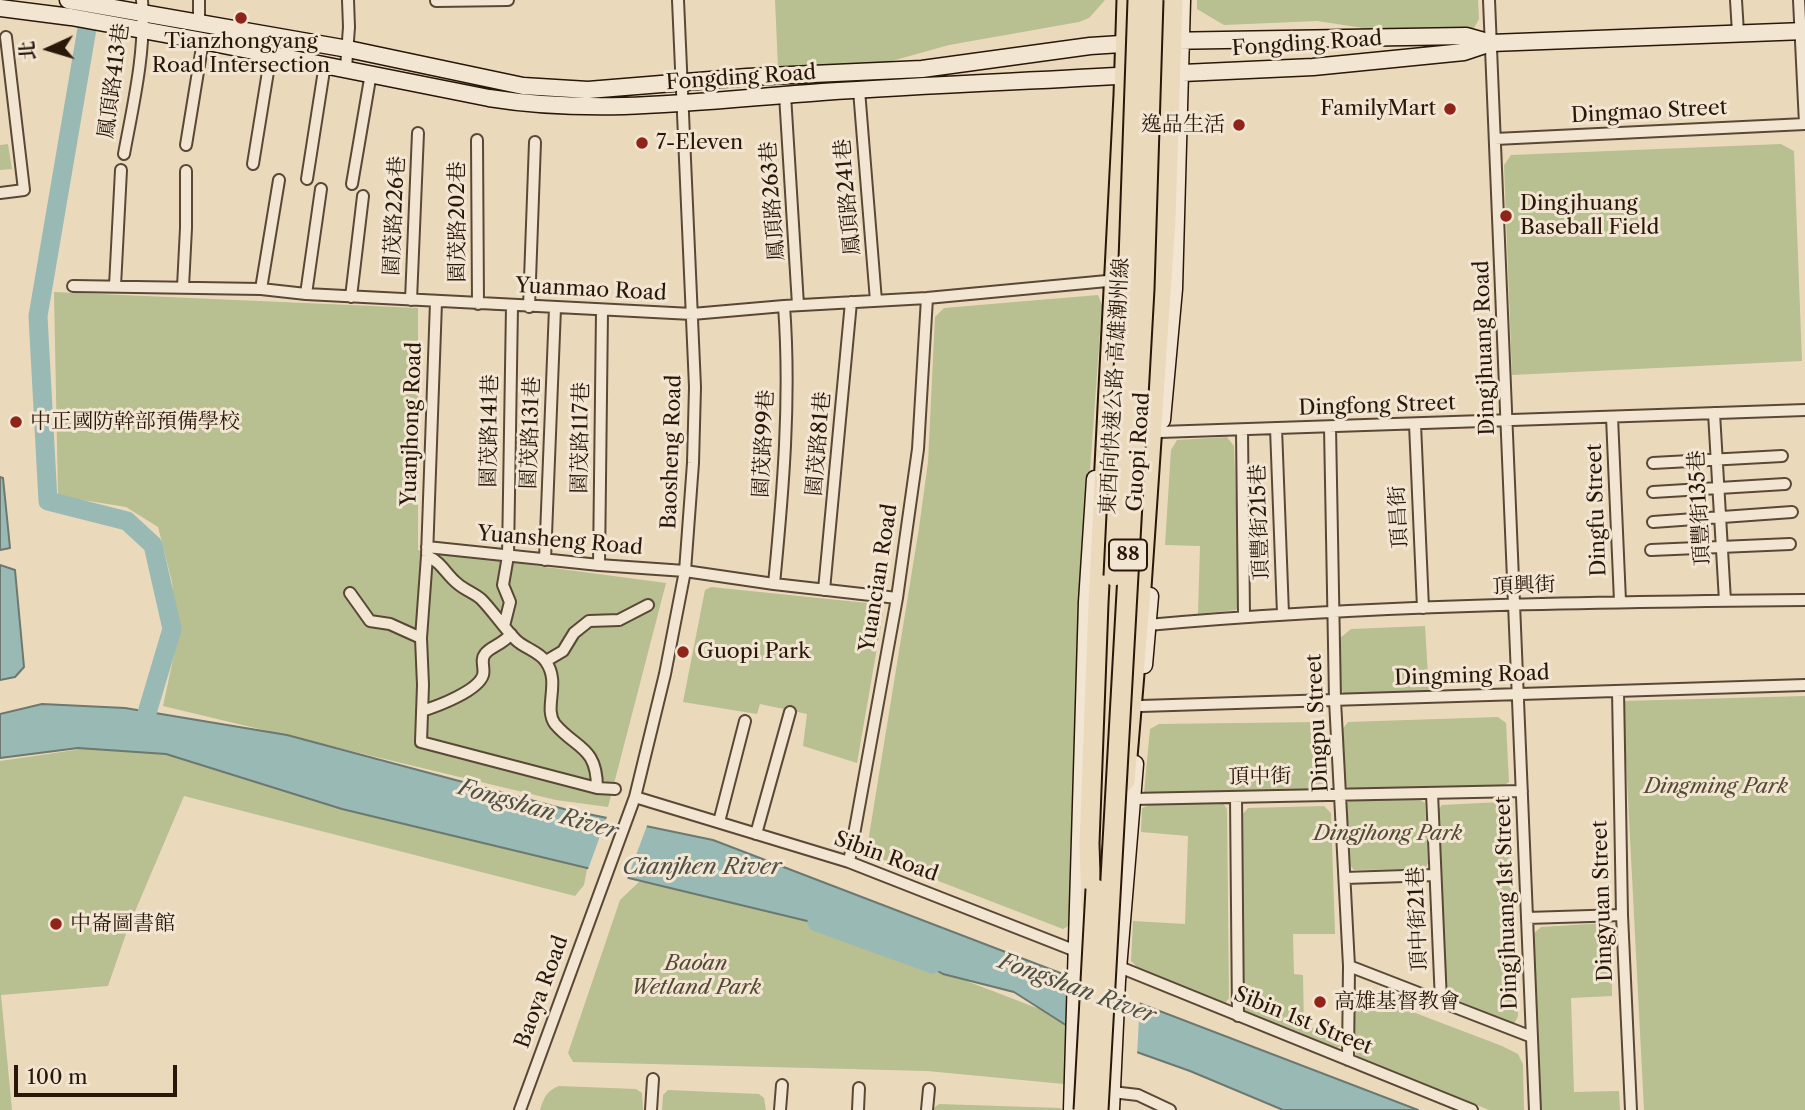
<!DOCTYPE html>
<meta charset="utf-8">
<style>
body{margin:0}
#map{position:relative;width:1805px;height:1110px;overflow:hidden;background:#ebd9bc;font-family:"Libre Caslon Text","Noto Serif TC",serif}
canvas{display:block}
.north{position:absolute;left:14px;top:14px;width:70px;height:70px;-webkit-text-stroke:5px #f2e6d3;paint-order:stroke;rotate:266deg;font-size:19px;font-weight:700;line-height:28px;text-align:center;color:#291709}
.north::after{content:'';display:block;margin:auto;width:24px;height:32px;background:#291709;clip-path:polygon(50% 0,100% 100%,50% 72%,0 100%)}
.scale{position:absolute;left:14px;top:1065px;width:163px;height:32px;box-sizing:border-box;border:4px solid #291709;border-top:0;padding-left:9px;font-size:21px;line-height:24px;white-space:nowrap;color:#291709;-webkit-text-stroke:5px #f2e6d3;paint-order:stroke}
</style>
<div id="map">
<canvas width="1805" height="1110"></canvas>
<div class="north">北</div>
<div class="scale">100 m</div>
</div>
<script>
const ctx = document.querySelector('canvas').getContext('2d');
ctx.lineJoin = 'round';
function fill(path, color) { ctx.fillStyle = color; ctx.fill(path, 'evenodd'); }
function strokePath(path, color, width, dash) { ctx.strokeStyle = color; ctx.lineWidth = width; ctx.lineCap = dash ? 'butt' : 'round'; ctx.setLineDash(dash || []); ctx.stroke(path); }
function write(font, color, halo, rows, align = 'center') {
  ctx.font = font + ' "Libre Caslon Text","Noto Serif TC",serif'; ctx.lineWidth = 6; ctx.setLineDash([]); ctx.textBaseline = 'middle'; ctx.strokeStyle = halo; ctx.fillStyle = color; for (const [text, x, y, turn = 0] of rows) {
    ctx.save(); ctx.translate(x, y); ctx.rotate((+turn || 0) * Math.PI / 180); ctx.textAlign = isNaN(turn) ? turn : align; if (halo) ctx.strokeText(text, 0, 0); ctx.fillText(text, 0, 0); ctx.restore();
  }
}
fill(new Path2D(`
 M 775,0 L 1105,0 L 1089,18 L 1079,22 L 949,45 L 888,62 L 778,67 Z
 M 1197,0 L 1478,0 L 1479,19 L 1474,28 L 1383,31 L 1317,21 L 1224,25 L 1197,9 Z
 M 8,144 L 12,169 L 0,170 L 0,145 Z
 M 1781,144 L 1794,151 L 1802,361 L 1512,375 L 1504,165 L 1511,155 Z
 M 54,292 L 418,308 L 418,550 L 666,583 L 608,807 L 556,800 L 163,706 L 177,641 L 172,582 L 158,527 L 126,507 L 58,496 Z
 M 1098,295 L 1102,305 L 1079,622 L 1072,924 L 1063,929 L 876,857 L 871,851 L 869,836 L 919,528 L 928,462 L 935,317 L 944,308 Z
 M 1227,437 L 1234,446 L 1240,605 L 1236,610 L 1198,614 L 1200,546 L 1165,545 L 1171,450 L 1177,440 Z
 M 711,587 L 877,604 L 883,613 L 857,763 L 803,746 L 807,714 L 760,704 L 757,714 L 683,702 L 705,590 Z
 M 1425,626 L 1429,692 L 1347,696 L 1341,690 L 1340,638 L 1351,629 Z
 M 1805,696 L 1805,1110 L 1644,1110 L 1623,701 Z
 M 1498,717 L 1506,723 L 1509,782 L 1500,788 L 1351,791 L 1344,784 L 1341,731 L 1348,722 Z
 M 1319,722 L 1325,725 L 1329,784 L 1324,791 L 1150,795 L 1144,793 L 1150,729 L 1159,724 Z
 M 115,744 L 315,785 L 588,864 L 584,885 L 575,896 L 184,796 L 128,928 L 108,986 L 1,995 L 12,1110 L 0,1110 L 0,761 Z
 M 1416,797 L 1425,803 L 1428,863 L 1425,869 L 1354,870 L 1350,865 L 1347,803 L 1353,799 Z
 M 1501,802 L 1507,810 L 1518,1016 L 1514,1024 L 1451,998 L 1445,991 L 1437,811 L 1442,805 Z
 M 1223,803 L 1227,809 L 1229,998 L 1224,1005 L 1139,969 L 1131,961 L 1133,921 L 1185,924 L 1188,836 L 1141,832 L 1142,808 L 1149,805 Z
 M 1324,806 L 1331,813 L 1335,934 L 1293,934 L 1294,974 L 1303,975 L 1304,1028 L 1337,1028 L 1340,1046 L 1335,1050 L 1247,1014 L 1242,1007 L 1241,816 L 1248,808 Z
 M 639,882 L 730,890 L 1068,1020 L 1064,1084 L 927,1071 L 573,1062 L 568,1053 L 620,900 Z
 M 1606,923 L 1611,933 L 1612,996 L 1571,998 L 1574,1092 L 1619,1091 L 1620,1110 L 1539,1110 L 1533,934 L 1541,927 Z
 M 1355,990 L 1502,1046 L 1518,1054 L 1523,1064 L 1524,1110 L 1489,1110 L 1357,1056 C 1350,1039 1349,1007 1355,990 Z
 M 559,1086 L 636,1089 L 642,1093 L 643,1110 L 540,1110 C 544,1098 546,1091 559,1086 Z
 M 668,1090 L 759,1094 L 764,1098 L 766,1110 L 662,1110 L 663,1095 Z
 M 939,1104 L 1060,1108 L 1063,1110 L 931,1110 Z`), '#b8bf90');
const water = new Path2D(`
 M 0,477 L 3,478 L 10,548 L 0,550 Z
 M 0,565 L 15,570 L 24,667 L 15,677 L 0,680 Z
 M 42,704 L 125,708 L 287,735 L 564,809 L 713,840 L 1418,1110 L 1283,1110 L 1190,1071 L 1072,1029 L 1014,992 L 943,974 L 882,939 L 342,809 L 166,754 L 78,748 L 0,758 L 0,714 Z`);
fill(water, '#99b9b5');
strokePath(water, '#6c7870', 2);
fill(new Path2D(`
 M 608,814 L 648,823 L 626,882 L 587,872 Z
 M 1070,972 L 1140,999 L 1137,1056 L 1069,1032 Z`), '#ebd9bc');
strokePath(new Path2D(`
 M 91,5 L 38,316 L 48,501 L 127,521 L 153,545 L 172,629 L 141,733
 M 817,922 L 933,964`), '#99b9b5', 19);
const street = new Path2D(`
 M 199,0 L 199,23
 M 1489,0 L 1535,1110
 M 1736,0 L 1738,33
 M 1799,0 L 1805,124
 M 436,1 L 508,0
 M 346,68 L 349,27 L 348,0
 M 859,90 L 876,301
 M 785,95 L 798,305
 M 1495,139 L 1805,124
 M 477,140 L 478,304
 M 186,145 L 203,41
 M 124,154 C 133,105 146,51 142,0
 M 253,164 L 271,53
 M 307,179 L 325,64
 M 352,184 L 371,73
 M 0,193 L 24,190 L 6,37
 M 73,286 L 261,289 L 306,294 L 692,314 L 784,306 L 927,298 L 1107,281
 M 115,286 L 121,170
 M 183,287 L 186,228 L 186,171
 M 261,289 L 279,180
 M 306,294 L 321,189
 M 351,297 L 363,196
 M 411,300 L 418,133
 M 436,302 L 427,556 L 421,638 L 423,685 L 421,742 L 597,788 L 615,789
 M 529,307 L 535,142
 M 1714,413 L 1725,601
 M 1612,417 L 1620,601
 M 1415,424 L 1423,608
 M 1330,427 L 1335,700 L 1349,966 L 1348,1060
 M 1276,428 L 1283,614
 M 1242,430 L 1244,616
 M 1160,432 L 1805,410
 M 1653,463 L 1782,456
 M 1653,492 L 1785,484
 M 1653,522 L 1792,512
 M 427,547 L 599,565 L 685,571 L 774,584 L 897,598
 M 1651,550 L 1790,544
 M 427,556 C 442,562 446,575 458,584 C 465,590 474,593 481,599 C 493,611 503,627 516,640 C 524,648 540,652 546,662 C 561,683 543,708 555,724 C 576,749 597,746 597,788
 M 545,560 L 555,308
 M 599,565 L 602,311
 M 774,584 C 783,492 791,399 784,306
 M 824,590 L 851,302
 M 350,593 L 370,621 L 390,624 L 421,638
 M 1148,625 C 1366,605 1586,602 1805,600
 M 504,626 L 510,602 L 503,585 L 508,556 L 512,306
 M 546,661 L 563,651 L 574,633 L 589,621 L 619,620 L 648,605
 M 1618,691 L 1622,915 L 1631,1110
 M 1141,706 L 1805,685
 M 422,711 C 438,706 478,691 483,675 C 485,668 480,660 485,654 C 491,646 502,645 511,634
 M 1432,793 L 1441,1002
 M 635,797 L 849,862 L 1081,953
 M 1236,797 L 1238,1016
 M 1132,799 L 1522,791
 M 719,822 L 745,721
 M 756,834 L 790,712
 M 849,862 L 897,598 L 918,449 L 927,298
 M 1345,878 L 1435,875
 M 1527,918 L 1622,915
 M 1112,964 L 1472,1110
 M 1349,966 L 1532,1037
 M 1112,1092 L 1138,1095 L 1170,1110
 M 520,1110 L 635,797 L 665,674 L 685,571 L 693,463 L 695,387 L 678,0
 M 651,1110 L 653,1079
 M 780,1110 L 782,1085
 M 858,1110 L 859,1088
 M 927,1110 L 929,1089`);
const secondary = new Path2D(`
 M 68,0 L 348,49 L 523,86 L 588,90 L 747,77 L 922,69 L 1090,46 L 1137,43
 M 0,8 L 71,17 L 203,41 L 489,98 C 600,116 711,100 822,92 C 927,85 1031,81 1135,75
 M 1163,41 L 1466,36 L 1491,43
 M 1161,74 L 1313,67 L 1464,52 L 1491,43 L 1805,31
 M 1162,420 L 1174,289 L 1182,0
 M 1144,665 L 1150,596
 M 1072,1110 L 1087,602 L 1095,479
 M 1111,1110 L 1117,981 L 1135,764`);
const highway = new Path2D(`
 M 1125,781 L 1140,602 L 1166,219 L 1173,0
 M 1091,906 L 1089,843 L 1098,603 L 1124,95 L 1127,0`);
strokePath(street, '#5a4836', 14);
strokePath(secondary, '#291709', 19);
strokePath(highway, '#291709', 23);
strokePath(street, '#f2e6d3', 10);
strokePath(secondary, '#f2e6d3', 16);
strokePath(highway, '#ebd9bc', 19);
const highwayBridge = new Path2D(`
 M 1114,576 L 1128,289 L 1138,0
 M 1084,1110 L 1096,889
 M 1098,1110 L 1144,289 L 1153,0`);
strokePath(highwayBridge, '#291709', 23, []);
strokePath(highwayBridge, '#ebd9bc', 19);
for (const [x, y, r, color] of [
 [241,18,7,"#8f2418"],
 [1450,109,7,"#8f2418"],
 [1239,125,7,"#8f2418"],
 [642,143,7,"#8f2418"],
 [1506,216,7,"#8f2418"],
 [16,422,7,"#8f2418"],
 [683,652,7,"#8f2418"],
 [56,924,7,"#8f2418"],
 [1320,1002,7,"#8f2418"]
]) { const dot = new Path2D(); dot.arc(x, y, r, 0, 2 * Math.PI); ctx.fillStyle = color; ctx.fill(dot); strokePath(dot, '#f2e6d3', 2.5); }
for (const [x, y, w] of [
 [1128,555,38]
]) { const box = new Path2D(); box.roundRect(x - w / 2, y - 15.5, w, 31, 5); ctx.fillStyle = '#f2e6d3'; ctx.fill(box); strokePath(box, '#291709', 2); }
write('bold 19px', '#291709', null, [
 ["88",1128,555]
]);
write('21px', '#291709', '#f2e6d3', [
 ["Tianzhongyang",241,42,"center"],
 ["Road Intersection",241,66,"center"],
 ["FamilyMart",1436,109,"right"],
 ["逸品生活",1225,125,"right"],
 ["7-Eleven",656,143],
 ["Dingjhuang",1520,204],
 ["Baseball Field",1520,228],
 ["中正國防幹部預備學校",30,422],
 ["Guopi Park",697,652],
 ["中崙圖書館",70,924],
 ["高雄基督教會",1334,1002]
], 'left');
write('21px', '#291709', '#f2e6d3', [
 ["Fongding Road",1307,44,-4],
 ["Fongding Road",741,78,-4],
 ["鳳頂路413巷",114,81,-82],
 ["Dingmao Street",1649,112,-3],
 ["鳳頂路241巷",848,197,-95],
 ["鳳頂路263巷",773,201,-94],
 ["園茂路226巷",395,216,-87],
 ["園茂路202巷",458,222,-90],
 ["Yuanmao Road",591,290,3],
 ["Dingjhuang Road",1485,348,-92],
 ["東西向快速公路 高雄潮州線",1115,386,-87],
 ["Dingfong Street",1377,406,-2],
 ["Yuanjhong Road",412,424,-88],
 ["園茂路141巷",490,431,-89],
 ["園茂路131巷",531,433,-88],
 ["園茂路117巷",581,438,-89],
 ["園茂路99巷",764,444,-87],
 ["園茂路81巷",819,444,-85],
 ["Baosheng Road",672,452,-88],
 ["Guopi Road",1139,452,-86],
 ["頂豐街135巷",1700,508,-93],
 ["Dingfu Street",1597,510,-92],
 ["頂昌街",1399,517,-93],
 ["頂豐街215巷",1260,522,-92],
 ["Yuansheng Road",560,541,5],
 ["Yuancian Road",879,578,-81],
 ["頂興街",1524,586,-2],
 ["Dingming Road",1472,676,-2],
 ["Dingpu Street",1318,723,-93],
 ["頂中街",1260,777,-1],
 ["Sibin Road",886,857,20],
 ["Dingyuan Street",1603,901,-92],
 ["Dingjhuang 1st Street",1507,903,-92],
 ["頂中街21巷",1418,919,-92],
 ["Baoya Road",542,992,-70],
 ["Sibin 1st Street",1303,1021,22]
]);
write('italic 21px', '#544932', '#f2e6d3', [
 ["Dingming Park",1716,787],
 ["Dingjhong Park",1388,834],
 ["Bao'an",696,964],
 ["Wetland Park",696,988]
]);
write('italic 23px', '#505045', '#f2e6d3', [
 ["Fongshan River",538,810,16],
 ["Cianjhen River",702,867],
 ["Fongshan River",1077,989,20]
]);
</script>
